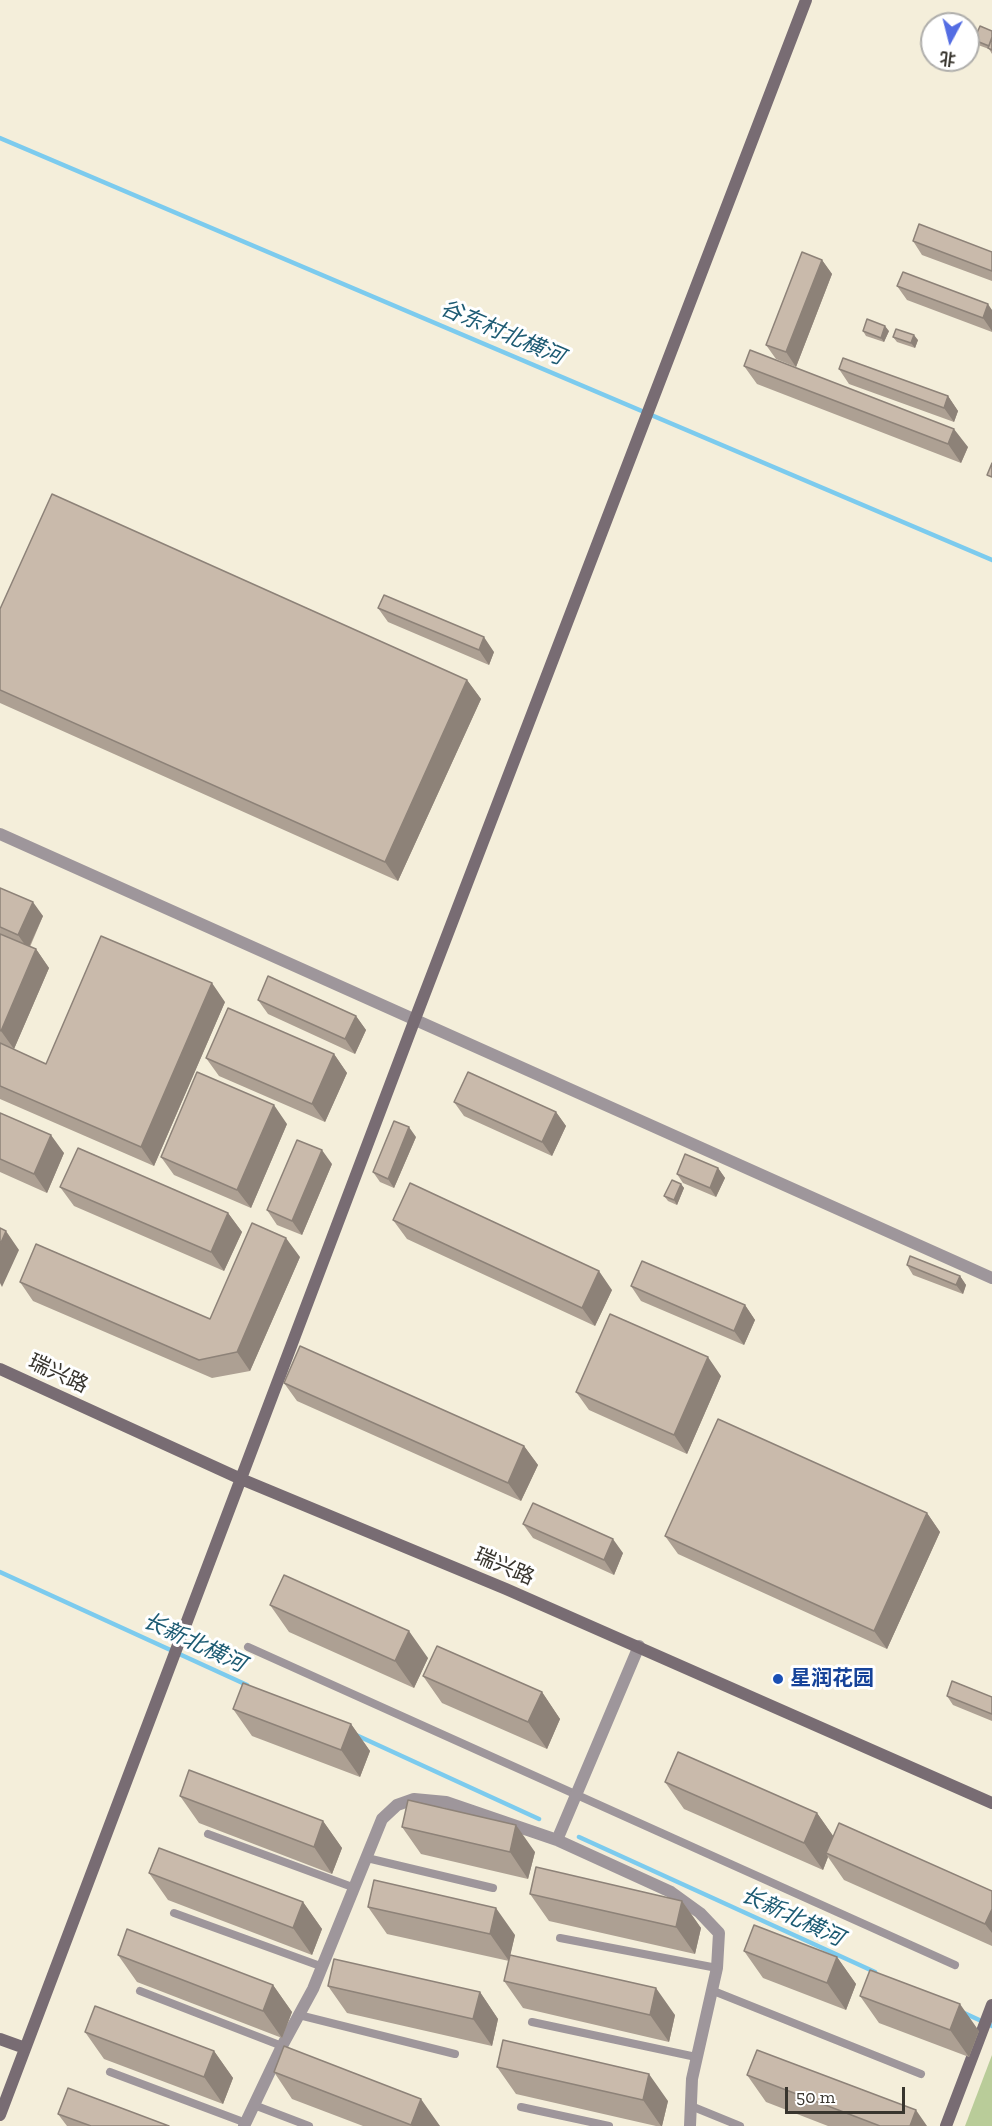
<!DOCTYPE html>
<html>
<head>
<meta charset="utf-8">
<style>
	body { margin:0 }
	#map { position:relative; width:992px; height:2126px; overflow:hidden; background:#f4eeda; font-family:"Zilla Slab","Noto Sans SC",serif }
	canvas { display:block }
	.north { position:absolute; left:920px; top:12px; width:60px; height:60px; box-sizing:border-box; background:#fff; border:2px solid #afaeab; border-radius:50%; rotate:187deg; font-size:16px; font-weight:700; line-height:24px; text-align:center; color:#38352e }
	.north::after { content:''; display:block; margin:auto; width:21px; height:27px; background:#546de3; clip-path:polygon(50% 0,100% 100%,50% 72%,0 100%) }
	.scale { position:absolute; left:785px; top:2087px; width:120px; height:27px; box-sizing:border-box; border:3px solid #38352e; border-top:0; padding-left:8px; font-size:18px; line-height:21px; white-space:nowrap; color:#38352e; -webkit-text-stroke:4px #fff; paint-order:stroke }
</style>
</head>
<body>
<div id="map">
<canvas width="992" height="2126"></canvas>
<div class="north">北</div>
<div class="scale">50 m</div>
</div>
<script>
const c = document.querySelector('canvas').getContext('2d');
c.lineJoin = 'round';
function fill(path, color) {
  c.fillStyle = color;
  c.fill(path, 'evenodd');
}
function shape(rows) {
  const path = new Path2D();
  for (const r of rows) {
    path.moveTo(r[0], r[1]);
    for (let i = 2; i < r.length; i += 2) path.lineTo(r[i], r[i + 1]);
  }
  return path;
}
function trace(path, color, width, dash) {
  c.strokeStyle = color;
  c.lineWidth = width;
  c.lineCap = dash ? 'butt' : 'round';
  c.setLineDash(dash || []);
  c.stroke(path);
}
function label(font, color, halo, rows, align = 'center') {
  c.font = font + ' "Zilla Slab","Noto Sans SC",serif';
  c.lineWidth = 6;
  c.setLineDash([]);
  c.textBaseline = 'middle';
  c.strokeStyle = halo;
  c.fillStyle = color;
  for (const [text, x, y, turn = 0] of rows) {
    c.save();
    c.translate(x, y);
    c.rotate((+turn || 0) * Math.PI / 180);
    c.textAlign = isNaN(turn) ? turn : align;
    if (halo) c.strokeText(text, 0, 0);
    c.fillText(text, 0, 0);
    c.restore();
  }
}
const green = shape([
	[992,2055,992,2126,965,2126]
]);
const stream = shape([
	[0,138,992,560],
	[0,1572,247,1685],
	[356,1735,539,1819],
	[579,1837,875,1972],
	[962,2012,992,2026]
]);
const lane = shape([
	[248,1647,955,1965],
	[208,1834,355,1888],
	[367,1858,493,1888],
	[174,1913,323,1967],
	[560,1938,717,1968],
	[711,1990,921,2074],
	[140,1991,282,2046],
	[299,2015,455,2054],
	[532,2022,696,2057],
	[110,2072,246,2123],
	[254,2105,309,2126],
	[691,2106,740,2126],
	[521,2107,609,2126]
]);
const street = shape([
	[0,834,992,1278],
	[557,1840,671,1892,700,1913,719,1933,717,1968,692,2079,690,2126],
	[244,2126,282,2046,313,1989,382,1819,397,1805,414,1799,446,1802,557,1840,639,1646]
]);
const secondary = shape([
	[0,1369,241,1479,506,1589,992,1803],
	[0,2039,25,2048],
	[0,2115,415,1019,806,0],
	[946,2126,992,2005]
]);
const wall = shape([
	[992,31,992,54,989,49,978,45,974,40],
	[913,241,992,252,992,281,922,255],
	[822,260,832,274,796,367,776,359,766,345],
	[897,286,992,310,992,332,907,300],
	[863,331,889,331,884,342,866,336],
	[893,337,918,340,915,348,897,342],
	[744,366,968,447,961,463,757,384],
	[839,369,948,396,958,411,954,422,849,384],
	[378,608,494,652,489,665,388,622],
	[0,609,467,680,481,699,398,881,0,703],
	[0,888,43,916,30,947,36,949,49,968,14,1049,0,1043],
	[258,1000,356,1016,366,1030,355,1054,268,1014],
	[225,1002,154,1166,0,1099,0,1043,46,1064],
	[334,1054,347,1073,325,1122,219,1076,206,1058],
	[454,1102,556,1112,566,1126,552,1156,464,1116],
	[0,1113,64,1153,47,1193,0,1172],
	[287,1124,251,1208,174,1175,161,1157],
	[416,1137,394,1188,380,1182,373,1172],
	[332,1164,302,1235,277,1225,267,1210],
	[718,1168,725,1178,716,1197,683,1183,677,1174],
	[681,1184,684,1188,677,1205,668,1201,664,1196],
	[60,1187,228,1213,242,1232,224,1271,74,1206],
	[393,1220,612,1290,595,1326,407,1239],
	[300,1257,250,1371,212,1378,33,1301,20,1282,210,1319],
	[907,1265,960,1276,966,1285,963,1294,913,1275],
	[631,1286,745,1305,755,1320,744,1345,641,1301],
	[721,1376,687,1454,589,1410,576,1392],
	[284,1383,524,1446,538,1465,521,1501,297,1401],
	[927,1513,940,1532,887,1649,678,1554,665,1536],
	[523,1524,623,1553,614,1575,533,1538],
	[270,1605,428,1658,414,1688,289,1632],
	[423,1676,542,1692,560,1719,547,1749,442,1703],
	[947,1696,992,1697,992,1721,953,1705],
	[233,1709,351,1724,370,1751,360,1777,252,1736],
	[665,1782,817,1813,833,1836,992,1909,992,1946,844,1880,828,1857,823,1870,684,1809],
	[180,1796,323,1821,342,1848,332,1874,199,1823],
	[402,1827,535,1852,528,1879,421,1854],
	[149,1873,303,1902,322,1929,312,1955,168,1900],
	[530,1894,682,1901,701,1928,695,1954,549,1921],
	[368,1907,515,1935,510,1955,675,2015,669,2042,523,2008,504,1981,509,1961,387,1934],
	[744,1951,837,1957,856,1984,846,2010,763,1978],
	[118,1955,273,1985,292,2012,282,2038,137,1982],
	[328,1986,480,1992,498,2019,492,2046,347,2013],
	[860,1996,979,2031,969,2057,879,2023],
	[85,2032,214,2051,233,2078,223,2104,104,2059],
	[497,2067,668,2101,662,2126,656,2126,516,2094],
	[274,2072,440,2126,363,2126,292,2099],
	[747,2075,927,2126,828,2126,766,2102],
	[58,2114,169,2126,67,2126]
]);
const shadedWall = shape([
	[822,260,832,274,796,367,786,352],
	[988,304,992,310,992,331,983,318],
	[885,326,889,331,884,342,881,338],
	[914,335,918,340,915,348,911,343],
	[948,396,958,411,954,422,944,408],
	[954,429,968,447,961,463,948,444],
	[484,637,494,652,489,665,479,650],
	[467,680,481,699,398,881,385,862],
	[33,902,43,916,28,949,18,935],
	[36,949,49,968,14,1049,1,1031],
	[212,983,225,1002,154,1166,141,1147],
	[356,1016,366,1030,355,1054,345,1039],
	[334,1054,347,1073,325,1122,312,1104],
	[274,1105,287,1124,251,1208,237,1190],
	[556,1112,566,1126,552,1156,542,1142],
	[409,1127,416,1137,394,1188,388,1179],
	[51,1135,64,1153,47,1193,34,1174],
	[322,1150,332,1164,302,1235,292,1221],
	[718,1168,725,1178,716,1197,710,1188],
	[681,1184,684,1188,677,1205,674,1200],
	[228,1213,242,1232,224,1271,211,1252],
	[6,1231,19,1250,2,1287,0,1283,0,1245],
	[286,1238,300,1257,250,1371,237,1352],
	[599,1271,612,1290,595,1326,582,1308],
	[960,1276,966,1285,963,1294,956,1285],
	[745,1305,755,1320,744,1345,734,1331],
	[708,1357,721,1376,687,1454,674,1435],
	[524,1446,538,1465,521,1501,508,1483],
	[927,1513,940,1532,887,1649,874,1631],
	[613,1539,623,1553,614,1575,604,1560],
	[409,1631,428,1658,414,1688,395,1661],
	[542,1692,560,1719,547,1749,528,1722],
	[351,1724,370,1751,360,1777,341,1750],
	[817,1813,836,1840,826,1853,828,1857,823,1870,804,1843],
	[323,1821,342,1848,332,1874,314,1847],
	[516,1825,535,1852,528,1879,510,1852],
	[682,1901,701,1928,695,1954,676,1927],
	[303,1902,322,1929,312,1955,293,1928],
	[496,1908,515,1935,509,1961,490,1934],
	[992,1909,992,1933,985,1924],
	[837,1957,856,1984,846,2010,827,1983],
	[273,1985,292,2012,282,2038,263,2011],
	[656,1988,675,2015,669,2042,650,2015],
	[480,1992,498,2019,492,2046,473,2019],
	[960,2004,979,2031,969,2057,950,2030],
	[214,2051,233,2078,223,2104,204,2077],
	[649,2074,668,2101,662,2126,661,2126,643,2100],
	[421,2099,440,2126,412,2126,411,2125],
	[916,2110,927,2126,910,2126]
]);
const building = shape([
	[980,26,992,31,992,37,989,46,974,40,980,26],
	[992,37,992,50,988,48,992,37],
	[919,224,992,252,992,271,913,241,919,224],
	[802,252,822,260,786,352,766,345,802,252],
	[903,272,988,304,983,318,897,286,903,272],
	[867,319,885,326,881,338,863,331,867,319],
	[896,329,914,335,911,343,893,337,896,329],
	[750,350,954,429,948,444,744,366,750,350],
	[843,358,948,396,944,408,839,369,843,358],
	[992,463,992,477,987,475,992,463],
	[52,494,467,680,385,862,0,690,0,609,52,494],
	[384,595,484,637,479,650,378,608,384,595],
	[0,888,33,902,18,935,0,927,0,888],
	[0,934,36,949,1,1031,0,1030,0,934],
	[101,936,212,983,141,1147,0,1086,0,1043,46,1064,101,936],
	[268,976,356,1016,345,1039,258,1000,268,976],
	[228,1008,334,1054,312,1104,206,1058,228,1008],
	[197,1072,274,1105,237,1190,161,1157,197,1072],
	[468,1072,556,1112,542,1142,454,1102,468,1072],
	[0,1113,51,1135,34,1174,0,1159,0,1113],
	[394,1121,409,1127,388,1179,373,1172,394,1121],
	[297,1140,322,1150,292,1221,267,1210,297,1140],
	[78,1148,228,1213,211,1252,60,1187,78,1148],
	[685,1154,718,1168,710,1188,677,1174,685,1154],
	[672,1180,681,1184,674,1200,664,1196,672,1180],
	[410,1183,599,1271,582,1308,393,1220,410,1183],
	[252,1223,286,1238,237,1352,199,1360,20,1282,36,1244,210,1319,252,1223],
	[0,1228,6,1231,0,1245,0,1228],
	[910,1256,960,1276,956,1285,907,1265,910,1256],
	[642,1261,745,1305,734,1331,631,1286,642,1261],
	[610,1314,708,1357,674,1435,576,1392,610,1314],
	[300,1346,524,1446,508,1483,284,1383,300,1346],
	[718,1419,927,1513,874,1631,665,1536,718,1419],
	[533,1503,613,1539,604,1560,523,1524,533,1503],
	[284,1575,409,1631,395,1661,270,1605,284,1575],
	[437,1646,542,1692,528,1722,423,1676,437,1646],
	[952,1681,992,1697,992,1714,947,1696,952,1681],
	[243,1683,351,1724,341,1750,233,1709,243,1683],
	[678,1752,817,1813,804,1843,665,1782,678,1752],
	[189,1770,323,1821,314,1847,180,1796,189,1770],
	[408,1800,516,1825,510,1852,402,1827,408,1800],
	[839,1823,992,1891,992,1909,985,1924,826,1853,839,1823],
	[159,1848,303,1902,293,1928,149,1873,159,1848],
	[536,1867,682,1901,676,1927,530,1894,536,1867],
	[374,1880,496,1908,490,1934,368,1907,374,1880],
	[754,1925,837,1957,827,1983,744,1951,754,1925],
	[127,1929,273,1985,263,2011,118,1955,127,1929],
	[510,1955,656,1988,650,2015,504,1981,510,1955],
	[334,1959,480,1992,473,2019,328,1986,334,1959],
	[870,1970,960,2004,950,2030,860,1996,870,1970],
	[95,2006,214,2051,204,2077,85,2032,95,2006],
	[503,2040,649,2074,643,2100,497,2067,503,2040],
	[284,2046,421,2099,411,2125,274,2072,284,2046],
	[757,2050,916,2110,910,2126,880,2126,747,2075,757,2050],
	[68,2088,169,2126,91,2126,58,2114,68,2088]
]);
const markers = [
	[778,1679,6,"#1a4fb4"]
];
const streetNames = [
	["瑞兴路",58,1374,25],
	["瑞兴路",504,1567,23]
];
const transitNames = [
	["星润花园",790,1679]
];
const waterNames = [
	["谷东村北横河",502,333,23],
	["长新北横河",194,1643,25],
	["长新北横河",792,1917,25]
];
fill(green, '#b9cc99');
trace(stream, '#7ccbee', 4.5);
trace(lane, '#9e969b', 8);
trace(street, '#9e969b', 12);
trace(secondary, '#786c73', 12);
fill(wall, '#ada093');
fill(shadedWall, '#8d8278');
fill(building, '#c9baab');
trace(building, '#8d8278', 1.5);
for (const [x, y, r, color] of markers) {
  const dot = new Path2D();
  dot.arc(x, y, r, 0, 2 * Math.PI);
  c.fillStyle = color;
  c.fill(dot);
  trace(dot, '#fff', 2);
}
label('21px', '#38352e', '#fff', streetNames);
label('bold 21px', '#164399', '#fff', transitNames, 'left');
label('italic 22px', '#1d5b73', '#fff', waterNames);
</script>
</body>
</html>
